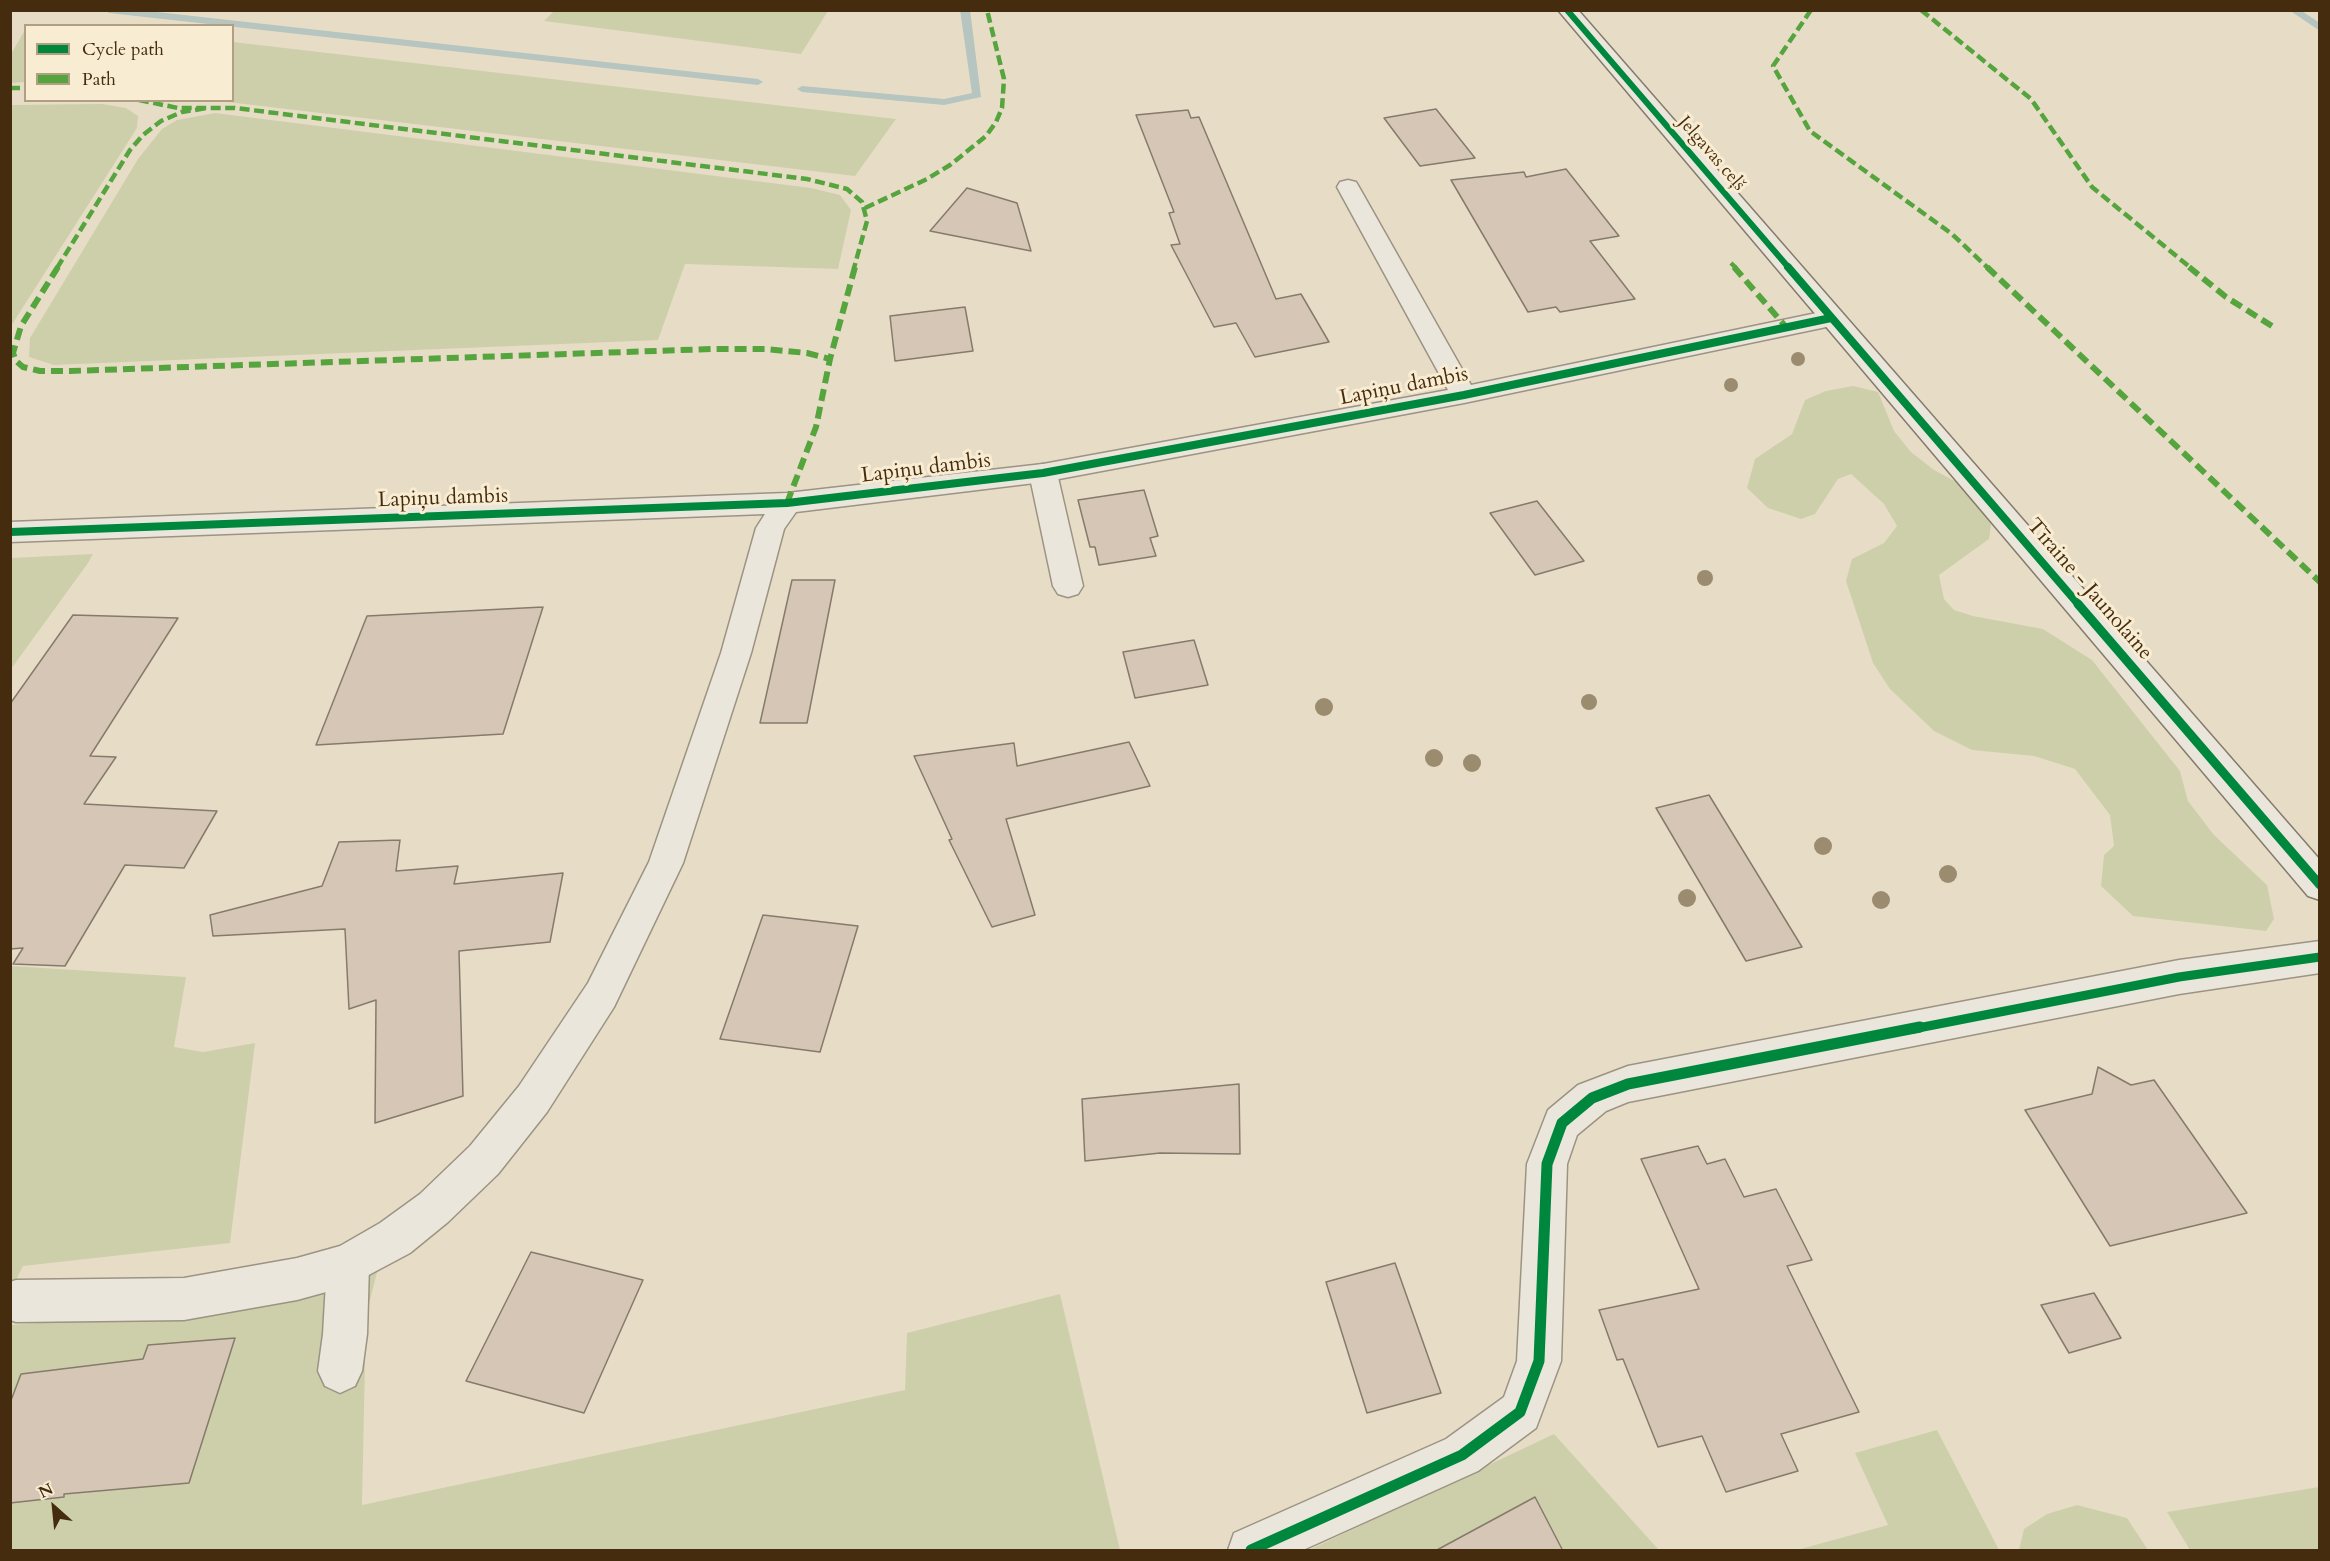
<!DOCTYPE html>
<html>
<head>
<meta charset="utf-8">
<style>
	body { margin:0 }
	#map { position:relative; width:2330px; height:1561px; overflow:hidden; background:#e7ddc7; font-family:Cardo,serif }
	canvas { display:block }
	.frame { position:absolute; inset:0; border:12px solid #462c0e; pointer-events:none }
	.legend { position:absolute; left:24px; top:24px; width:210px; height:78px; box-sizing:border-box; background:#f8ecd2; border:2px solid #b19f84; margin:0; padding:8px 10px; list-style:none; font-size:18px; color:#462c0e }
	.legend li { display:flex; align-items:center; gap:12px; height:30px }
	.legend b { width:30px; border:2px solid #b19f84 }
	.north { position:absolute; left:24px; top:1477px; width:60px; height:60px; -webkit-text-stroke:4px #f8ecd2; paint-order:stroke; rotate:333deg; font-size:16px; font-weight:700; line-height:24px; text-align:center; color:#462c0e }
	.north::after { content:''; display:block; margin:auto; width:21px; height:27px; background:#462c0e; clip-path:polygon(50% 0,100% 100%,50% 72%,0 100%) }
</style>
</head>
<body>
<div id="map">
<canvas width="2330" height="1561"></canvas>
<div class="frame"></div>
<ul class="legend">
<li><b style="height:8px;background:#00873e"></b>Cycle path</li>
<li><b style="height:8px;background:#55a43e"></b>Path</li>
</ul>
<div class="north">N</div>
</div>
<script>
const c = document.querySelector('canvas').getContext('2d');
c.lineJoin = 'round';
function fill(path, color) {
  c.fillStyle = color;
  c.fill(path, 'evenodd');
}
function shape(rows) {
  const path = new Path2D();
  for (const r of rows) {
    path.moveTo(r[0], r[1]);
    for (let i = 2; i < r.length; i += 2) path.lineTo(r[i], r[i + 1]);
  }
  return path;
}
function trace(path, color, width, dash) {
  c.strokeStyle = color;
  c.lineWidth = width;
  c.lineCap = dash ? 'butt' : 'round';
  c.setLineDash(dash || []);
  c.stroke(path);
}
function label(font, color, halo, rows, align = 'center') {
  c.font = font + ' Cardo,serif';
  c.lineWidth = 6;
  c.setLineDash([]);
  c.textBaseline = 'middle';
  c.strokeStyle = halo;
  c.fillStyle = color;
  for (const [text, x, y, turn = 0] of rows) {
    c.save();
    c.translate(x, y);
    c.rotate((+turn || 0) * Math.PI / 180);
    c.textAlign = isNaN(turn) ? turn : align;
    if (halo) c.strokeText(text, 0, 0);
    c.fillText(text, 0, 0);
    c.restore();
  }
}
const green = shape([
	[555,10,828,10,828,11,801,54,544,21],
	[25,30,25,82,11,83,11,54],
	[233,42,896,119,855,176,219,101,232,100],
	[102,104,126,108,138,116,137,128,11,326,11,105],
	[215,113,811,188,840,195,851,210,838,269,685,264,658,340,54,365,29,357,30,338,138,159,162,129,177,120],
	[1853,386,1878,392,1894,431,1911,452,1934,470,1964,486,1992,517,1989,539,1939,575,1944,599,1954,610,1973,616,2043,629,2092,660,2180,771,2188,801,2214,835,2267,885,2274,919,2266,931,2133,916,2101,886,2104,855,2114,846,2110,815,2075,769,2034,756,1972,750,1934,731,1890,689,1873,663,1846,581,1852,559,1884,543,1897,526,1884,504,1851,474,1838,479,1815,514,1801,519,1768,508,1747,488,1755,459,1792,434,1805,400,1826,391],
	[93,554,88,563,11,669,11,558],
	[11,966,186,977,174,1047,203,1052,255,1043,230,1243,23,1266,11,1290],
	[380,1261,366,1315,362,1505,905,1390,907,1333,1060,1294,1120,1550,11,1550,11,1325,266,1306],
	[1937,1430,1999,1550,1797,1550,1888,1525,1855,1453],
	[1554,1434,1659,1550,1309,1550],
	[2319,1487,2319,1550,2190,1550,2167,1512],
	[2077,1505,2127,1518,2148,1550,2019,1550,2024,1529,2047,1514]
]);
const stream = shape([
	[105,10,139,10,758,79,763,82,758,85,109,13,105,10],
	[960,10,970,10,981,97,944,105,802,92,797,89,802,86,944,99,972,93,960,10],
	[2289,10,2300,10,2320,23,2320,31,2289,10]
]);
const building = shape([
	[1436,109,1475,158,1420,166,1384,118,1436,109],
	[1188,110,1191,118,1199,117,1276,299,1301,294,1329,342,1255,357,1236,323,1214,327,1171,245,1180,244,1169,213,1174,212,1136,115,1188,110],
	[1566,169,1619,236,1590,241,1635,299,1560,312,1556,307,1528,312,1451,180,1524,172,1526,177,1566,169],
	[967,188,1017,203,1031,251,930,231,967,188],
	[965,307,973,351,895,361,890,316,965,307],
	[1144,490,1158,536,1150,538,1156,556,1099,565,1095,547,1090,547,1078,500,1144,490],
	[1537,501,1584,561,1535,575,1490,513,1537,501],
	[792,580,835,580,807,723,760,723,792,580],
	[543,607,503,734,316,745,367,616,543,607],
	[73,615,178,618,90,756,116,757,84,804,217,811,184,868,125,865,65,966,13,964,23,948,10,949,10,704,73,615],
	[1194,640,1208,685,1135,698,1123,652,1194,640],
	[1129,742,1150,786,1006,819,1035,915,992,927,949,840,952,839,914,756,1014,743,1017,766,1129,742],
	[1709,795,1802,947,1746,961,1656,808,1709,795],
	[400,840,396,871,458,866,454,884,563,873,550,942,459,951,463,1096,375,1123,376,1000,349,1009,345,929,213,936,210,915,322,886,339,842,400,840],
	[763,915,858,926,820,1052,720,1039,763,915],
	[2098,1067,2131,1085,2154,1080,2247,1213,2110,1246,2025,1110,2092,1094,2098,1067],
	[1239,1084,1240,1154,1160,1153,1085,1161,1082,1099,1239,1084],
	[1698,1146,1707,1164,1725,1159,1744,1197,1776,1189,1812,1260,1787,1266,1859,1412,1781,1434,1798,1471,1726,1492,1702,1436,1658,1447,1623,1359,1617,1360,1599,1310,1699,1289,1641,1159,1698,1146],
	[531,1252,643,1280,584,1413,466,1381,531,1252],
	[1395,1263,1441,1393,1367,1413,1326,1282,1395,1263],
	[2094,1293,2121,1338,2069,1353,2041,1305,2094,1293],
	[235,1338,189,1483,64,1494,64,1497,10,1503,10,1403,21,1374,143,1359,148,1345,235,1338],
	[1535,1497,1563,1551,1435,1551,1535,1497]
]);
const lane = shape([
	[1043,464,1053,466,1057,473,1083,586,1078,594,1068,597,1058,594,1053,586,1029,473,1033,466,1043,464],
	[348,1244,363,1250,369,1265,367,1334,362,1371,355,1386,340,1393,325,1386,318,1371,323,1334,327,1265,333,1250,348,1244]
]);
const street = shape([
	[1348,180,1356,182,1359,187,1471,385,1831,310,1840,313,1843,318,1840,323,1831,326,1464,403,1043,482,796,512,784,529,751,653,683,863,614,1007,547,1112,498,1174,448,1222,410,1253,348,1286,297,1300,184,1320,16,1322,10,1320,10,1282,16,1280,184,1278,297,1258,340,1246,380,1223,420,1194,470,1146,519,1086,588,983,649,862,721,653,756,528,765,514,10,542,10,522,787,493,1043,464,1448,390,1337,187,1340,182,1348,180],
	[2320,941,2320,973,2179,994,1628,1102,1606,1111,1577,1135,1567,1164,1561,1361,1536,1428,1478,1471,1303,1550,1228,1550,1234,1533,1446,1439,1504,1397,1517,1361,1527,1164,1548,1110,1578,1085,1628,1066,2179,960,2320,941]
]);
const secondary = shape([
	[1558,10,1578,10,2320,860,2320,900,2308,896,1558,10]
]);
const quietFar1 = shape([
	[1811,10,1773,66,1810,131,1952,234,1988,268],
	[1921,10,2031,99,2092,187,2191,268],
	[10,88,26,88],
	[139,100,178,108,235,108,807,179,847,189,862,202,867,221,854,268],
	[865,208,927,179,950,165,986,136,996,122,1002,108,1004,79,987,10],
	[1731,263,1736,268],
	[57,268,130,150,143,135,161,121,182,112,207,108]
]);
const quiet = shape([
	[58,267,21,326,13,353,16,361,23,367,40,371,70,371,712,349,765,349,807,353,830,359],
	[1734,267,1786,327],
	[1987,267,2320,582],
	[2189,267,2226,297,2275,328],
	[787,503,816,427,830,359,855,267]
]);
const cyclewayFar3 = shape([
	[1567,10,1789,268]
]);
const cyclewayFar2 = shape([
	[1788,267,2079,605],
	[10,532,787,503,1043,473,1464,395,1831,318]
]);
const cyclewayFar1 = shape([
	[2078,604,2320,885],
	[1913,1029,2179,977,2320,957]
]);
const cycleway = shape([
	[1251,1550,1462,1455,1520,1412,1539,1361,1547,1164,1562,1123,1592,1098,1628,1084,1920,1027]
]);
const trees = [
	[1798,359,7],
	[1731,385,7],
	[1705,578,8],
	[1589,702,8],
	[1324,707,9],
	[1434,758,9],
	[1472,763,9],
	[1823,846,9],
	[1948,874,9],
	[1687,898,9],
	[1881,900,9]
];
const farStreetnames = [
	["Jelgavas ceļš",1711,154,49]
];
const streetNames = [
	["Lapiņu dambis",1404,387,-11],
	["Lapiņu dambis",926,469,-7],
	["Lapiņu dambis",443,499,-2],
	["Tīraine - Jaunolaine",2089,590,49]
];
fill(green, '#cdcfaa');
fill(stream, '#b6c5bf');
fill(building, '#d6c6b6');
trace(building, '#857b6b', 1.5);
trace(lane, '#9c9383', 3);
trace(street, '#9c9383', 3);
trace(secondary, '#857b6b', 3);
fill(lane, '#ebe6db');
fill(street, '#ebe6db');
fill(secondary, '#ebe6db');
trace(quietFar1, '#55a43e', 4.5, [10, 4.5]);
trace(quiet, '#55a43e', 6, [12, 6]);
trace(cyclewayFar3, '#00873e', 6);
trace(cyclewayFar2, '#00873e', 8);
trace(cyclewayFar1, '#00873e', 9);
trace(cycleway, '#00873e', 11);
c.fillStyle = '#9b8c70';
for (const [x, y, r] of trees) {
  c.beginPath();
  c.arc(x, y, r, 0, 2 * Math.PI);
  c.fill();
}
label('18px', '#462c0e', '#f8ecd2', farStreetnames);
label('21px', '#462c0e', '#f8ecd2', streetNames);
</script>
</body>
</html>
